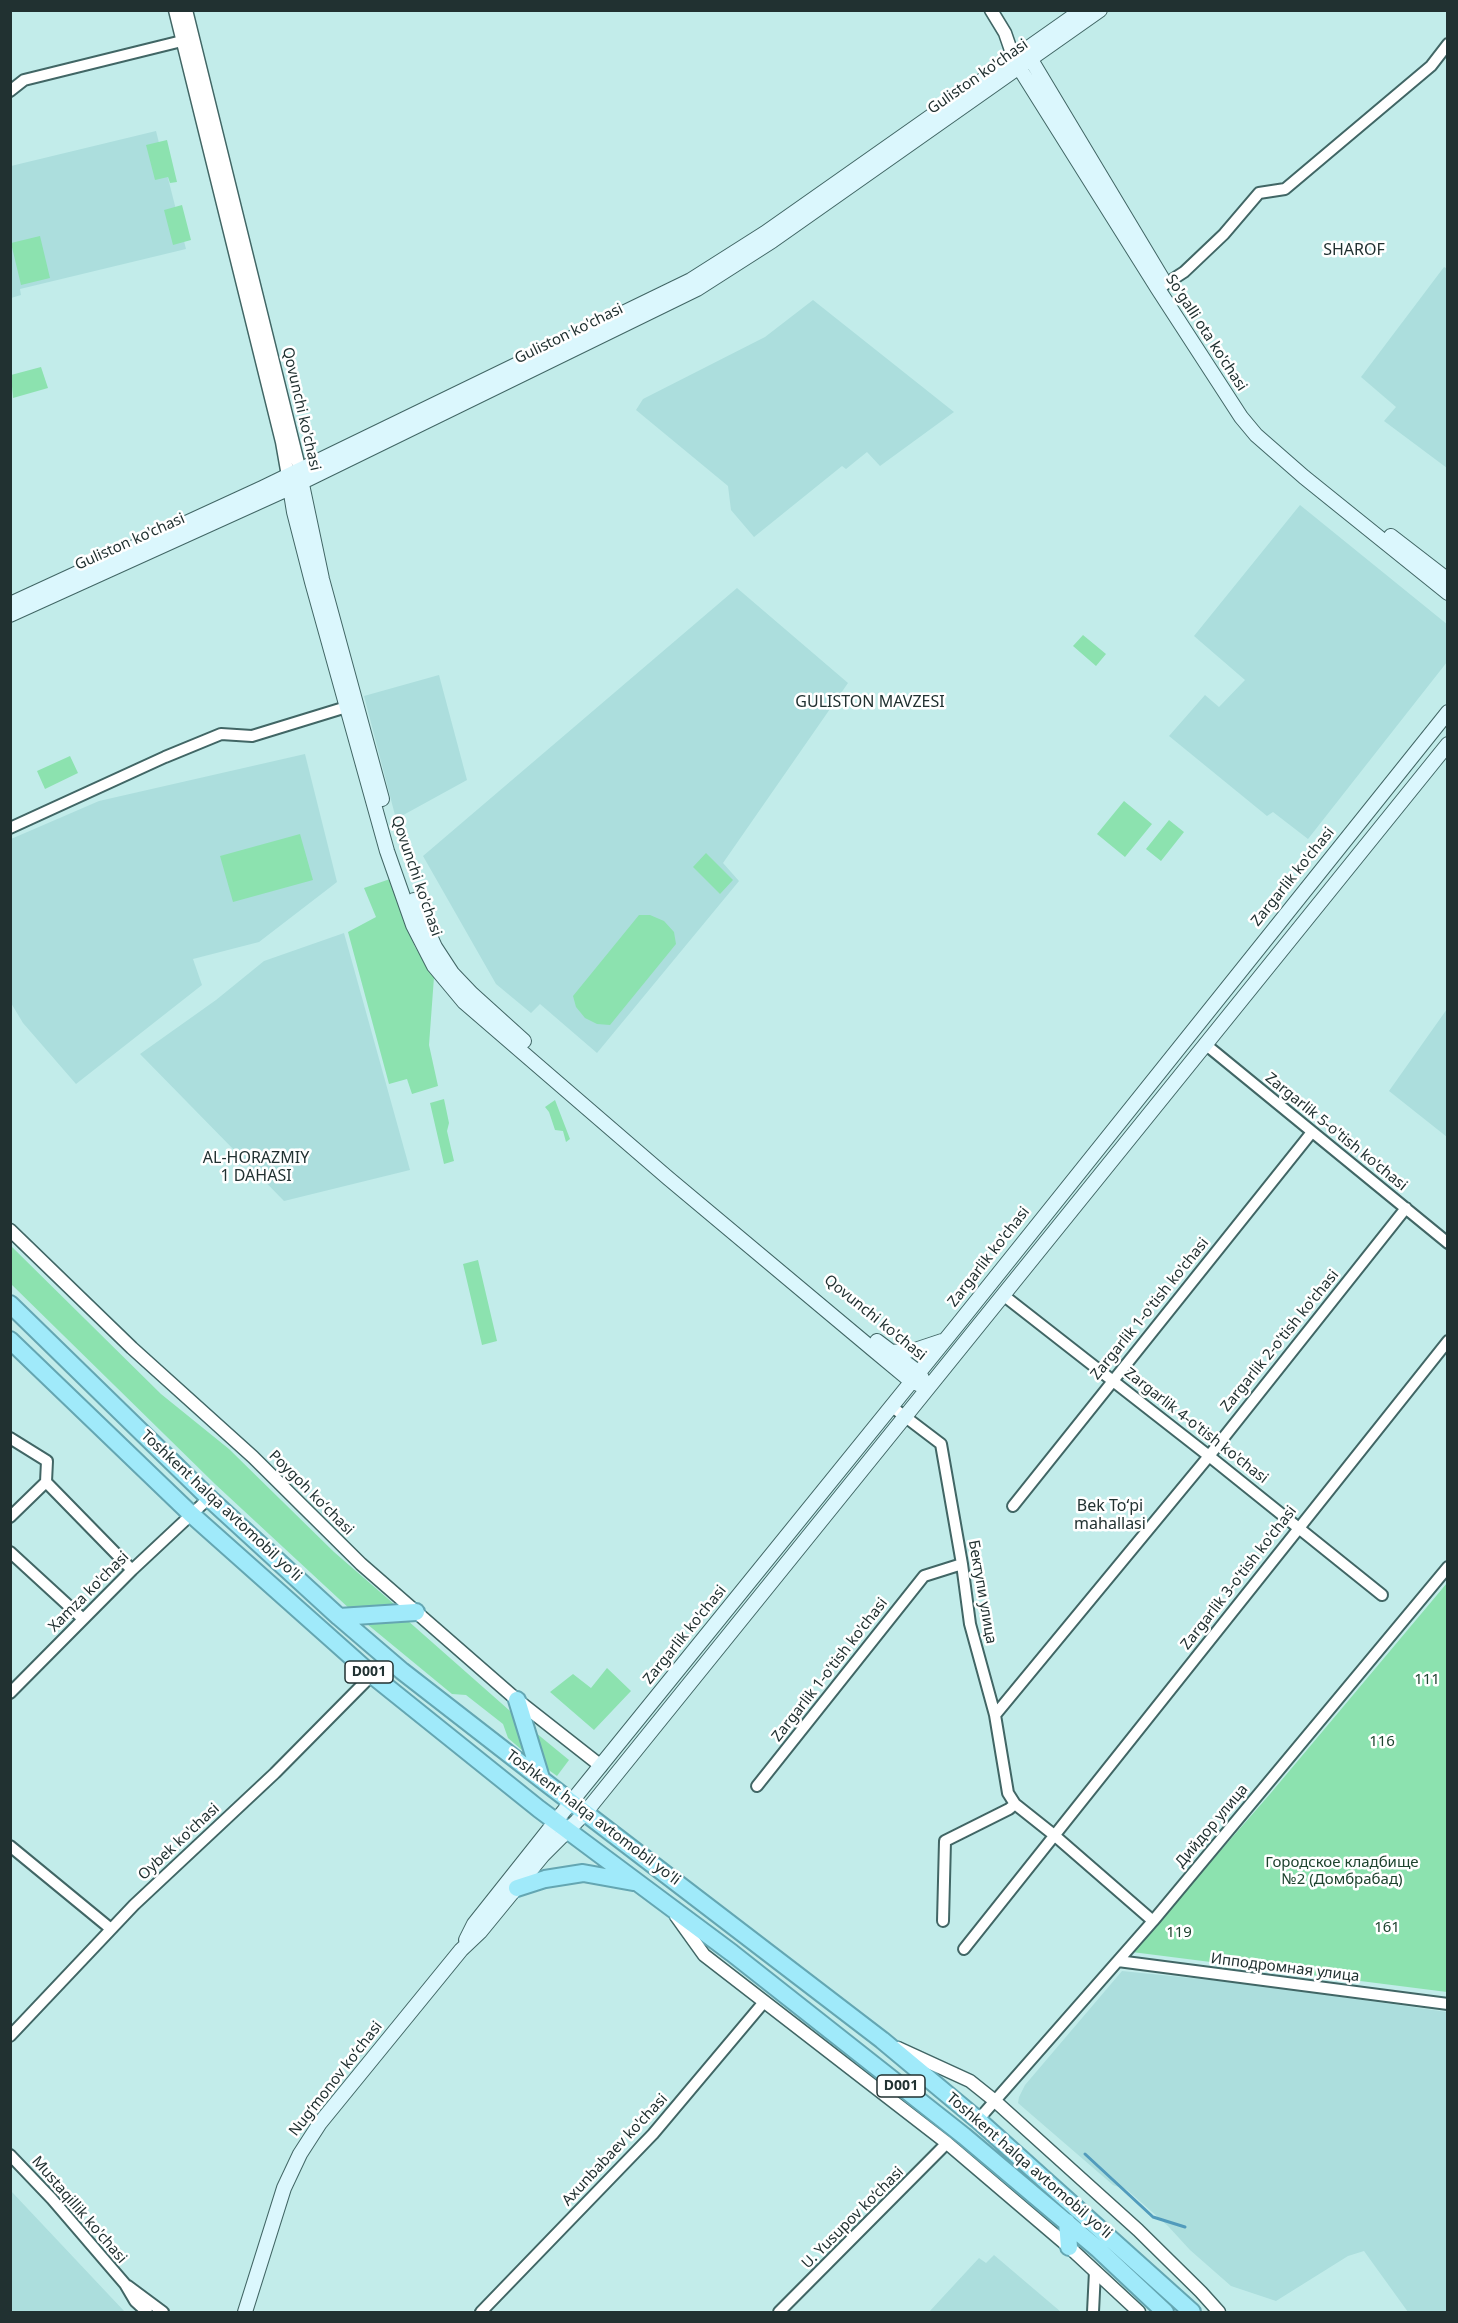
<!DOCTYPE html>
<html>
<head>
<meta charset="utf-8">
<style>
	body { margin:0 }
	#map { position:relative; width:1458px; height:2323px; overflow:hidden; background:#c2ecea; font-family:"Noto Sans",sans-serif }
	canvas { display:block }
	.frame { position:absolute; inset:0; border:12px solid #213131; pointer-events:none }
</style>
</head>
<body>
<div id="map">
<canvas width="1458" height="2323"></canvas>
<div class="frame"></div>
</div>
<script>
const c = document.querySelector('canvas').getContext('2d');
c.lineJoin = 'round';
function fill(path, color) {
  c.fillStyle = color;
  c.fill(path, 'evenodd');
}
function shape(rows) {
  const path = new Path2D();
  for (const r of rows) {
    path.moveTo(r[0], r[1]);
    for (let i = 2; i < r.length; i += 2) path.lineTo(r[i], r[i + 1]);
  }
  return path;
}
function trace(path, color, width, dash) {
  c.strokeStyle = color;
  c.lineWidth = width;
  c.lineCap = dash ? 'butt' : 'round';
  c.setLineDash(dash || []);
  c.stroke(path);
}
function label(font, color, halo, rows, align = 'center') {
  c.font = font + ' "Noto Sans",sans-serif';
  c.lineWidth = 5;
  c.setLineDash([]);
  c.textBaseline = 'middle';
  c.strokeStyle = halo;
  c.fillStyle = color;
  for (const [text, x, y, turn = 0] of rows) {
    c.save();
    c.translate(x, y);
    c.rotate((+turn || 0) * Math.PI / 180);
    c.textAlign = isNaN(turn) ? turn : align;
    if (halo) c.strokeText(text, 0, 0);
    c.fillText(text, 0, 0);
    c.restore();
  }
}
const built = shape([
	[156,131,186,249,20,289,21,295,11,298,11,166],
	[1444,267,1448,269,1447,468,1384,421,1396,407,1361,377],
	[813,300,954,412,880,466,867,452,846,469,842,466,754,537,731,510,728,486,636,410,643,399,765,337],
	[1300,505,1448,625,1447,662,1308,839,1273,812,1267,816,1169,736,1205,695,1219,707,1245,680,1194,636],
	[737,588,848,683,723,863,739,881,597,1053,540,1004,531,1013,496,984,423,856],
	[439,675,467,780,396,819,364,696],
	[305,754,337,882,259,942,193,959,202,985,76,1084,23,1023,11,1003,11,839,99,801],
	[344,933,410,1170,284,1201,140,1054,216,1000,264,961],
	[1447,1009,1447,1137,1389,1091],
	[1122,1971,1260,1985,1447,2012,1447,2312,1408,2312,1364,2251,1348,2256,1276,2301,1231,2286,1190,2250,1168,2226,1127,2190,1113,2185,1018,2103,1019,2097,1025,2085],
	[11,2191,125,2312,11,2312],
	[994,2255,1061,2312,929,2312,979,2258,986,2263]
]);
const green = shape([
	[167,140,177,182,170,183,168,177,155,180,146,145],
	[182,205,191,240,173,245,164,210],
	[40,236,50,278,21,285,11,243],
	[41,367,48,388,13,398,11,375],
	[1083,635,1106,654,1096,666,1073,646],
	[70,756,78,773,45,789,37,771],
	[1124,801,1152,824,1125,857,1097,834],
	[1169,820,1184,832,1161,861,1146,849],
	[300,834,313,880,233,902,220,856],
	[706,853,733,880,720,894,693,867],
	[390,879,415,947,434,977,429,1045,438,1086,412,1094,407,1079,389,1084,348,932,376,917,364,888],
	[639,915,650,915,664,921,674,932,676,944,610,1025,597,1024,585,1018,576,1007,573,996],
	[444,1099,449,1123,447,1131,454,1161,444,1164,430,1103],
	[555,1100,570,1139,566,1142,563,1131,555,1130,549,1112,545,1107],
	[10,1245,161,1394,229,1449,334,1552,394,1604,393,1609,352,1611,215,1484,11,1284],
	[478,1260,497,1341,482,1345,463,1264],
	[1447,1583,1447,1992,1132,1952,1270,1794],
	[407,1620,518,1718,523,1751,508,1738,503,1724,466,1695,452,1694,367,1624],
	[607,1668,631,1691,594,1730,550,1692,573,1674,591,1688],
	[530,1728,569,1760,557,1776,546,1768]
]);
const stream = shape([
	[1085,2154,1153,2217,1185,2227]
]);
const minor = shape([
	[10,91,24,80,190,39],
	[1158,289,1184,272,1224,234,1259,193,1285,189,1431,66,1448,44],
	[10,828,165,757,221,734,252,736,353,705],
	[1205,1044,1448,1243],
	[1003,1295,1209,1456,1382,1595],
	[891,1406,941,1444,962,1564,970,1624,995,1715,1008,1793,1015,1804,1054,1835,1153,1921],
	[10,1438,47,1461,46,1482,132,1570],
	[1013,1506,1312,1132],
	[10,1517,46,1482],
	[10,1552,83,1619],
	[10,1693,132,1570,209,1498],
	[995,1715,1209,1456,1406,1208],
	[757,1786,924,1576,962,1564],
	[10,1846,111,1929],
	[943,1921,945,1841,1009,1809,1015,1804],
	[964,1949,1448,1341],
	[1118,1961,1448,2004],
	[10,2036,134,1905,275,1773,372,1675],
	[978,2120,1153,1921,1448,1567],
	[10,2155,52,2199,125,2284,135,2301,147,2312],
	[128,2286,163,2312],
	[481,2312,653,2134,764,2002],
	[779,2312,947,2143],
	[1093,2312,1095,2271]
]);
const tertiary = shape([
	[175,10,282,442,288,476],
	[186,10,300,471],
	[991,10,1005,33,1014,59],
	[10,1230,132,1348,253,1457,361,1564,517,1700,601,1766],
	[676,1916,704,1955,947,2143,1069,2247,1139,2312],
	[898,2048,970,2081,995,2101,1138,2230,1201,2292,1219,2312]
]);
const secondary = shape([
	[1027,53,1162,278],
	[1015,61,1158,289,1241,417,1256,435,1304,477,1448,593],
	[300,475,322,579,382,799],
	[289,481,294,512,312,582,387,851,413,925,434,966,464,1002,668,1178,876,1352,911,1381,918,1384],
	[1391,536,1448,580],
	[10,604,262,488,691,280,765,233,1082,10],
	[10,615,290,488,697,289,772,241,1100,10],
	[414,900,435,947,452,973,472,994,524,1041],
	[877,1341,918,1372,922,1378],
	[891,1352,915,1350,942,1341],
	[466,1940,474,1924,555,1822,959,1323,1448,712],
	[245,2312,284,2188,300,2154,320,2123,461,1950,480,1932,543,1855,585,1813,1448,744]
]);
const trunk = shape([
	[10,1304,209,1498,339,1617,402,1671,541,1779,882,2040,978,2120,1192,2312],
	[10,1340,191,1514,372,1675,539,1809,732,1953,964,2136,1098,2249,1165,2312],
	[339,1617,416,1612],
	[517,1700,541,1778],
	[517,1888,545,1879,583,1873,633,1882],
	[1067,2222,1069,2247]
]);
const shields = [
	[369,1672,48],
	[901,2086,48]
];
const shieldNames = [
	["D001",369,1672],
	["D001",901,2086]
];
const streetNames = [
	["Guliston ko'chasi",978,77,-35],
	["So'galli ota ko'chasi",1206,333,57],
	["Guliston ko'chasi",569,334,-26],
	["Qovunchi ko'chasi",301,409,77],
	["Guliston ko'chasi",130,542,-24],
	["Qovunchi ko'chasi",416,876,71],
	["Zargarlik ko'chasi",1293,877,-51],
	["Zargarlik 5-o'tish ko'chasi",1336,1132,39],
	["Zargarlik ko'chasi",989,1257,-52],
	["Zargarlik 1-o'tish ko'chasi",1150,1309,-51],
	["Qovunchi ko'chasi",875,1318,39],
	["Zargarlik 2-o'tish ko'chasi",1280,1341,-51],
	["Zargarlik 4-o'tish ko'chasi",1196,1426,38],
	["Poygoh koʻchasi",311,1493,45],
	["Toshkent halqa avtomobil yo'li",221,1506,43],
	["Zargarlik 3-o'tish ko'chasi",1239,1578,-52],
	["Xamza ko'chasi",89,1592,-45],
	["Бектупи улица",982,1592,80],
	["Zargarlik ko'chasi",685,1635,-51],
	["Zargarlik 1-o'tish ko'chasi",830,1670,-52],
	["Toshkent halqa avtomobil yo'li",593,1818,37],
	["Дийдор улица",1212,1826,-50],
	["Oybek ko'chasi",179,1842,-43],
	["Ипподромная улица",1285,1968,7],
	["Nugʻmonov koʻchasi",336,2079,-52],
	["Axunbabaev ko'chasi",615,2150,-47],
	["Toshkent halqa avtomobil yo'li",1029,2166,41],
	["Mustaqillik ko'chasi",79,2210,49],
	["U. Yusupov ko‘chasi",853,2218,-45]
];
const parkNames = [
	["111",1427,1680],
	["116",1382,1742],
	["Городское кладбище",1342,1863],
	["№2 (Домбрабад)",1342,1880],
	["161",1387,1928],
	["119",1179,1933]
];
const neighbourhoodNames = [
	["SHAROF",1354,250],
	["GULISTON MAVZESI",870,702],
	["AL-HORAZMIY",256,1158],
	["1 DAHASI",256,1176],
	["Bek Toʻpi",1110,1506],
	["mahallasi",1110,1524]
];
fill(built, '#acdedd');
fill(green, '#8ce2af');
trace(stream, '#519bbc', 3);
trace(minor, '#416665', 14);
trace(tertiary, '#416665', 15);
trace(secondary, '#416665', 16);
trace(trunk, '#64a6b2', 20);
trace(minor, '#fff', 10);
trace(tertiary, '#fff', 12);
trace(secondary, '#dbf7fd', 14);
trace(trunk, '#a0eafa', 16);
for (const [x, y, w] of shields) {
  const box = new Path2D();
  box.roundRect(x - w / 2, y - 11, w, 22, 4.5);
  c.fillStyle = '#fff';
  c.fill(box);
  trace(box, '#213131', 1.5);
}
label('bold 14px', '#213131', null, shieldNames);
label('15px', '#213131', '#fff', streetNames);
label('15px', '#1e442f', '#fff', parkNames);
label('16px', '#213131', '#fff', neighbourhoodNames);
</script>
</body>
</html>
